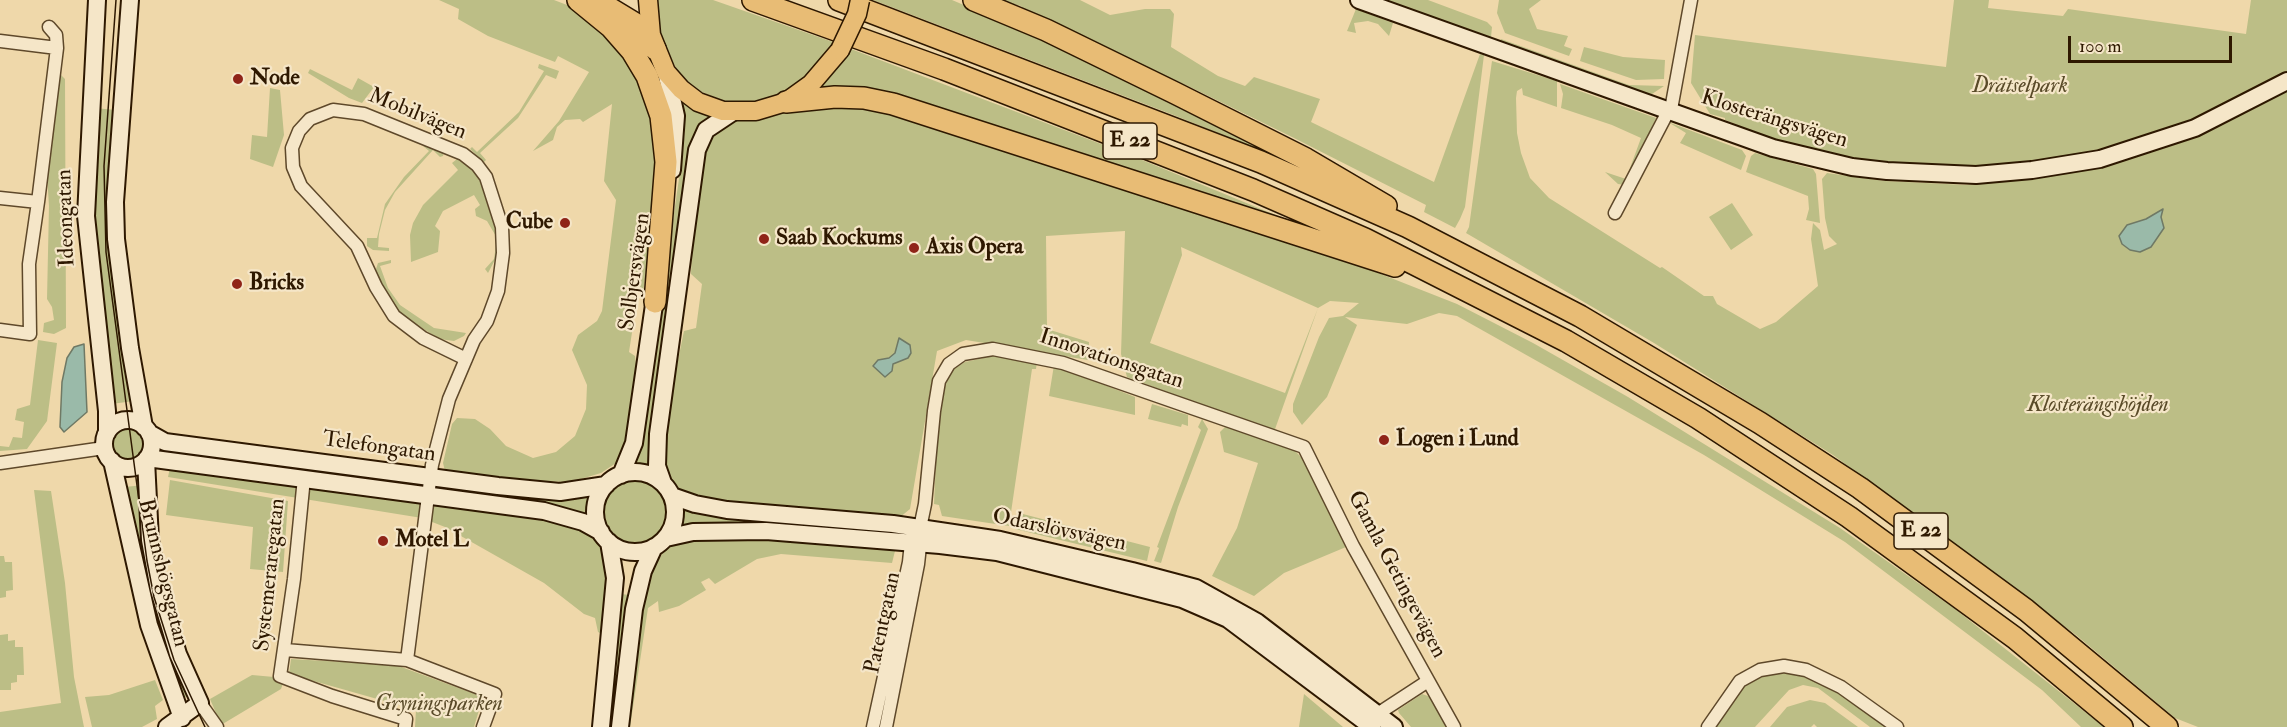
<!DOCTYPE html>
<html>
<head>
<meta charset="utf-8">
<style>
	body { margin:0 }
	#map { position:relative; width:2287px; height:727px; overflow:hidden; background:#efd8aa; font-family:"IM FELL Double Pica",serif }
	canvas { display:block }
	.scale { position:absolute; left:2068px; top:36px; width:164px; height:27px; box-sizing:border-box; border:3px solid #2e1800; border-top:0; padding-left:8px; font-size:18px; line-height:21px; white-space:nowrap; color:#2e1800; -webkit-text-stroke:4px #f5e6c8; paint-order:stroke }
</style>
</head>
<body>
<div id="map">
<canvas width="2287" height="727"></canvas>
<div class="scale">100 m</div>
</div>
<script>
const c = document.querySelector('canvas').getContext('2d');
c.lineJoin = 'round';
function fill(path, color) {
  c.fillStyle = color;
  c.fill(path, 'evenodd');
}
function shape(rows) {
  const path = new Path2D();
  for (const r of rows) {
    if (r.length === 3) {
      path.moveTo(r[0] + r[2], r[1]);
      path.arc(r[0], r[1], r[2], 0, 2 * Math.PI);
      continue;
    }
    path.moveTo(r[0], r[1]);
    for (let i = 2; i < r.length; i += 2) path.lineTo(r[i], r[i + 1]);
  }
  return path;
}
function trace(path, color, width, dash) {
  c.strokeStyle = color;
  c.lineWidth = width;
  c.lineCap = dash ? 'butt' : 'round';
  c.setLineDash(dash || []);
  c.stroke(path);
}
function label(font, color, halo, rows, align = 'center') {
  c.font = font + ' "IM FELL Double Pica",serif';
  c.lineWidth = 4.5;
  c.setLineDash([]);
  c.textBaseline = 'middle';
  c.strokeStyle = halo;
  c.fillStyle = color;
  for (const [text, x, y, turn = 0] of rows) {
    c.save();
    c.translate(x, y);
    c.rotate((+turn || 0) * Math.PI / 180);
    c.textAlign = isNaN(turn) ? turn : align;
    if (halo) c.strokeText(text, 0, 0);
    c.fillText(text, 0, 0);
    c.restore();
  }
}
const green = shape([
	[439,0,554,0,567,5,603,29,621,48,649,97,658,187,643,293,638,293,629,352,635,356,638,379,626,445,619,461,601,473,571,482,503,480,445,471,443,463,452,424,457,418,475,419,490,429,506,446,533,458,556,452,575,436,586,409,587,385,572,350,578,335,597,321,602,311,616,200,604,181,612,104,583,122,580,119,565,120,557,127,553,140,533,151,559,121,589,72,558,56,555,62,488,36,458,19,459,9],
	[656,0,713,0,833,42,812,72,788,91,755,103,726,102,695,89,679,74,661,38],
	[873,0,952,0,1072,51,1334,180,1171,114],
	[998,0,1080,0,1110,15,1145,9,1170,9,1174,14,1171,47,1218,76,1245,86,1254,77,1320,99,1311,122,1434,182,1480,54,1484,55,1465,207,1460,219,1455,228,1424,212,1426,205,1294,138,1188,86,1027,13,1021,6],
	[1384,0,1428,0,1487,22,1492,27,1491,37],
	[1499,0,1541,0,1529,9,1537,29,1568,36,1564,46,1572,49,1569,56,1505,33,1497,13],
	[1954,0,1989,0,1988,8,2063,16,2068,9,2246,34,2251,0,2287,0,2287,75,2181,126,2126,145,2068,158,2014,166,1966,168,1879,165,1797,148,1734,127,1735,124,1725,120,1725,118,1710,114,1691,83,1695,35,1946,67],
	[1356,9,1393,23,1389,36,1378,24,1368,21,1354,23,1356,33,1347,31],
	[1501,39,1629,85,1664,86,1652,94,1635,92,1499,42],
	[1584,47,1623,57,1665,60,1664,79,1636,80,1580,61],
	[851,49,1130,155,1341,242,815,90,838,67],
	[1492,61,1557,81,1557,107,1523,95,1522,88,1517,91,1516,98,1517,133,1521,153,1530,178,1549,198,1660,268,1662,267,1704,296,1713,296,1717,304,1760,329,1776,322,1818,286,1811,239,1813,223,1820,230,1824,250,1837,244,1829,236,1825,218,1822,179,1827,173,1885,181,1967,185,2079,171,2195,138,2287,91,2287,727,2198,727,2175,718,2076,635,1833,455,1654,343,1466,233,1469,227],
	[539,64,559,71,556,79,546,75,518,118,480,153,486,160,484,162,470,149,472,147,477,152,519,112,544,71,538,68],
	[310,69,352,90,358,78,374,87,362,103,349,98,308,73],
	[59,73,65,79,66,328,54,334,43,332,44,323,54,320,52,307,47,299,49,206,46,159],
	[1560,84,1656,118,1625,185,1618,184,1605,172,1626,179,1641,138,1612,125,1561,108,1563,94],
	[270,88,280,90,284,135,273,167,250,159,252,135,267,137],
	[683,102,711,116,696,131,689,155,651,467,634,464,643,427,683,151,685,128],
	[821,105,868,107,1292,239,1457,304,1533,343,1628,397,1840,528,1955,609,2104,727,2081,727,2042,690,1845,542,1704,455,1457,316,1439,313,1407,324,1345,317,1357,325,1327,397,1302,425,1293,412,1293,404,1319,337,1329,318,1343,316,1359,303,1330,301,1318,308,1274,432,1127,377,1121,354,1125,231,1046,236,1047,329,1089,342,1088,360,966,340,937,351,910,509,899,518,769,510,686,494,674,486,667,474,664,455,669,404,677,365,684,331,696,328,702,284,691,274,692,244,706,141,726,123],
	[1181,247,1318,308,1285,393,1150,343,1182,255],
	[94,108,116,110,134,401,111,404,90,233],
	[1668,122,1742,150,1746,156,1741,170,1680,143,1686,133],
	[426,143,444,152,443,156,440,157,433,150,395,192,385,210,379,234,378,247,389,248,389,251,373,250,367,246,367,238,377,238,385,204,404,177,429,151,423,146],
	[1755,153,1813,169,1816,174,1820,223,1806,220,1809,209,1808,196,1746,172,1751,156],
	[457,159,472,168,478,177,493,209,498,239,497,256,488,273,485,269,494,259,497,238,487,221,476,216,475,209,480,205,474,195,443,211,435,226,440,231,438,252,411,262,410,235,413,223,423,205,458,170,452,163],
	[1732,203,1753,235,1731,250,1709,217],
	[391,260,391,263,380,266,388,288,400,305,434,328,466,333,464,336,454,341,439,339,402,315,384,292,375,272,378,263],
	[38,340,57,343,47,421,27,449,0,451,0,446,9,447,13,437,22,438,24,422,15,420,17,409,30,405],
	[993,356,1037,361,1036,369,1032,369,1009,526,942,516,939,505,934,504,937,435,945,386,952,370,965,362],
	[1054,365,1135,397,1135,415,1049,396],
	[1152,404,1188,415,1188,426,1182,424,1181,427,1148,419],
	[1202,419,1208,429,1178,507,1161,563,1154,561,1159,548,1157,547,1201,430,1198,427],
	[1225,427,1293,449,1304,460,1346,547,1284,573,1254,596,1212,576,1237,528,1258,463,1224,452,1220,432],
	[128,445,16],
	[170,468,494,510,575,527,594,536,604,550,608,564,602,634,598,632,595,618,584,614,544,583,445,527,422,518,168,477],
	[170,480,288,501,283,572,250,569,253,527,166,515],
	[636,513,32],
	[145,485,188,696,180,700,165,661,124,487],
	[438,486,552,499,576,498,591,494,589,520,436,491],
	[34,490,51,491,65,583,74,677,84,727,0,727,0,712,61,703],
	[683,509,903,531,903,536,681,528],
	[1019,513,1150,547,1147,561,1015,529],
	[750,538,871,546,895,551,892,563,781,554,757,559,715,584,709,578,701,582,706,590,679,606,659,612,658,601,648,608,630,727,625,727,639,615,653,568,663,553,672,544,688,541],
	[0,556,4,556,5,562,12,562,13,590,6,591,6,597,0,598],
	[620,594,630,595,615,727,605,727],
	[8,634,8,641,15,640,15,647,23,647,24,675,17,675,17,682,11,683,11,690,0,690,0,635],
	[291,659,396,665,483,697,474,727,415,727,416,710,289,674],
	[1766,672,1790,672,1822,681,1893,727,1870,727,1818,688,1803,685,1789,690,1755,727,1714,727,1737,690,1754,676],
	[252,675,285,678,281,689,221,725,210,699],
	[155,680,163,700,155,706,157,719,142,727,92,727,85,697,109,695],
	[1304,694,1343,727,1299,727],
	[1422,694,1434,698,1447,727,1411,727,1399,713,1398,710],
	[1810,700,1825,703,1858,727,1817,727,1814,724,1811,727,1770,727,1787,707]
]);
const water = shape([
	[2163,209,2161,217,2164,228,2151,247,2140,252,2130,250,2122,244,2119,236,2127,225,2146,219,2163,209],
	[899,338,910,345,911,353,908,358,893,364,892,371,885,377,873,366,878,360,889,358,895,353,899,338],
	[84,344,87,412,64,432,60,427,62,382,67,358,74,347,84,344]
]);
const street = shape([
	[49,27,56,35,57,48],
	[0,41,57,48,38,202,0,198],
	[1615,213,1672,104,1691,0],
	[0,330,30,334,29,264,38,202],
	[0,463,104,448],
	[304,478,294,579,280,676,332,696,406,719,405,727],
	[285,650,407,660,495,694,483,727],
	[407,660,432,465,449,399,474,340,487,321,498,291,503,253,502,227,486,177,477,165,463,154,364,114,333,110,310,119,299,131,292,148,293,167,301,186,357,246,376,287,394,316,423,338,466,359],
	[200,703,217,727],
	[1374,720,1379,713,1428,681],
	[873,727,909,562,911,543,920,528,925,504,934,411,939,381,949,364,963,354,993,349,1063,363,1304,447,1353,546,1454,727],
	[886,727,918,564,921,537],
	[1708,727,1740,681,1760,670,1784,666,1806,670,1841,687,1897,727]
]);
const secondary = shape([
	[97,0,86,216,107,411,107,433],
	[130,0,115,202,116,239,130,348,144,427],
	[1359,0,1773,148,1852,167,1887,171,1976,175,2032,170,2100,159,2195,128,2287,81],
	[666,72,676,116,672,170],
	[128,444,24],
	[149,433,165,442,498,486,560,492,606,485],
	[147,458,544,511,583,522,601,532],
	[146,460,150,540,159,590,178,654,200,703,167,727],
	[112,461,149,625,182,718],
	[635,512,40],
	[621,475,634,443,656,291],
	[663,483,657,466,658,434,697,150,706,130,733,112],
	[672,496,695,504,727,510,893,524,1000,540,1132,571,1196,588,1257,622,1394,727],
	[666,538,693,532,766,531,940,545,997,552,1182,599,1228,619,1372,727],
	[601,727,615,578,609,542],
	[620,727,634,609,643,571,654,547]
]);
const primary = shape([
	[648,0,651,35,666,72,681,89,698,102,723,111,756,111,786,102,811,84,840,50]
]);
const highway = shape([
	[578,0,611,27,632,51,647,76,661,116,666,162,655,302],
	[596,0,634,23,655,49],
	[753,0,944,69,1253,190,1365,239,1566,341,1698,418,1849,517,2015,638,2122,727],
	[839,0,1261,162,1408,227,1580,316,1760,423,1860,488,2026,610,2167,727],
	[974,0,1046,30,1175,93,1306,159,1386,206],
	[786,102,835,97,864,98,893,104,1395,266]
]);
const tram = shape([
	[116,0,104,166,106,252,147,561,154,597,174,660,205,727]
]);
const primaryBridge = shape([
	[840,50,857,14,860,0]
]);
const markers = [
	[238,79,6,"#8f2418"],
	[565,223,6,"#8f2418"],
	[764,239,6,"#8f2418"],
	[914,248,6,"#8f2418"],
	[237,284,6,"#8f2418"],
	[1384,440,6,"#8f2418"],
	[383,541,6,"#8f2418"]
];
const shields = [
	[1130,141,54],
	[1921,531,54]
];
const shieldNames = [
	["E 22",1130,141],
	["E 22",1921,531]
];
const poiNames = [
	["Node",250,79],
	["Cube",553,223,"right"],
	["Saab Kockums",776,239],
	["Axis Opera",926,248],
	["Bricks",249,284],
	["Logen i Lund",1396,440],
	["Motel L",395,541]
];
const parkNames = [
	["Drätselpark",2020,87],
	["Klosterängshöjden",2098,406],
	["Gryningsparken",439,705]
];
const streetNames = [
	["Mobilvägen",417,115,22],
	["Klosterängsvägen",1774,120,17],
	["Ideongatan",67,218,-92],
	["Solbjersvägen",636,272,-82],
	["Innovationsgatan",1111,360,18],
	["Telefongatan",379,448,8],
	["Odarslövsvägen",1059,531,12],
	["Brunnshögsgatan",162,573,76],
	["Systemeraregatan",271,575,-84],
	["Gamla Getingevägen",1396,575,62],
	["Patentgatan",884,623,-78]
];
fill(green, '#bcbe86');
fill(water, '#9abaa9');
trace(water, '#6f7965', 1.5);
trace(street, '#5e482a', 15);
trace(secondary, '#2e1800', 20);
trace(primary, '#2e1800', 21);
trace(highway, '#2e1800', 24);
trace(street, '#f5e6c8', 12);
trace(secondary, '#f5e6c8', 16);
trace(primary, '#e8bc75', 18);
trace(highway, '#e8bc75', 21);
trace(tram, '#2e1800', 1.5);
trace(primaryBridge, '#2e1800', 21, []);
trace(primaryBridge, '#e8bc75', 18);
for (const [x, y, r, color] of markers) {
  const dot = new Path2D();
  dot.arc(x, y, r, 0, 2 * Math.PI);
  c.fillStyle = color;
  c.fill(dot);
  trace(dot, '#f5e6c8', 2);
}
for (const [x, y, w] of shields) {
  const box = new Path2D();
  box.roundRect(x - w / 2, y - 18, w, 36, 4.5);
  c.fillStyle = '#f5e6c8';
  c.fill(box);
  trace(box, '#2e1800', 1.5);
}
label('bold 21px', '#2e1800', null, shieldNames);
label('bold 22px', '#2e1800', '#f5e6c8', poiNames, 'left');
label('italic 22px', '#594a28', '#f5e6c8', parkNames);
label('22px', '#2e1800', '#f5e6c8', streetNames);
</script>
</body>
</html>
